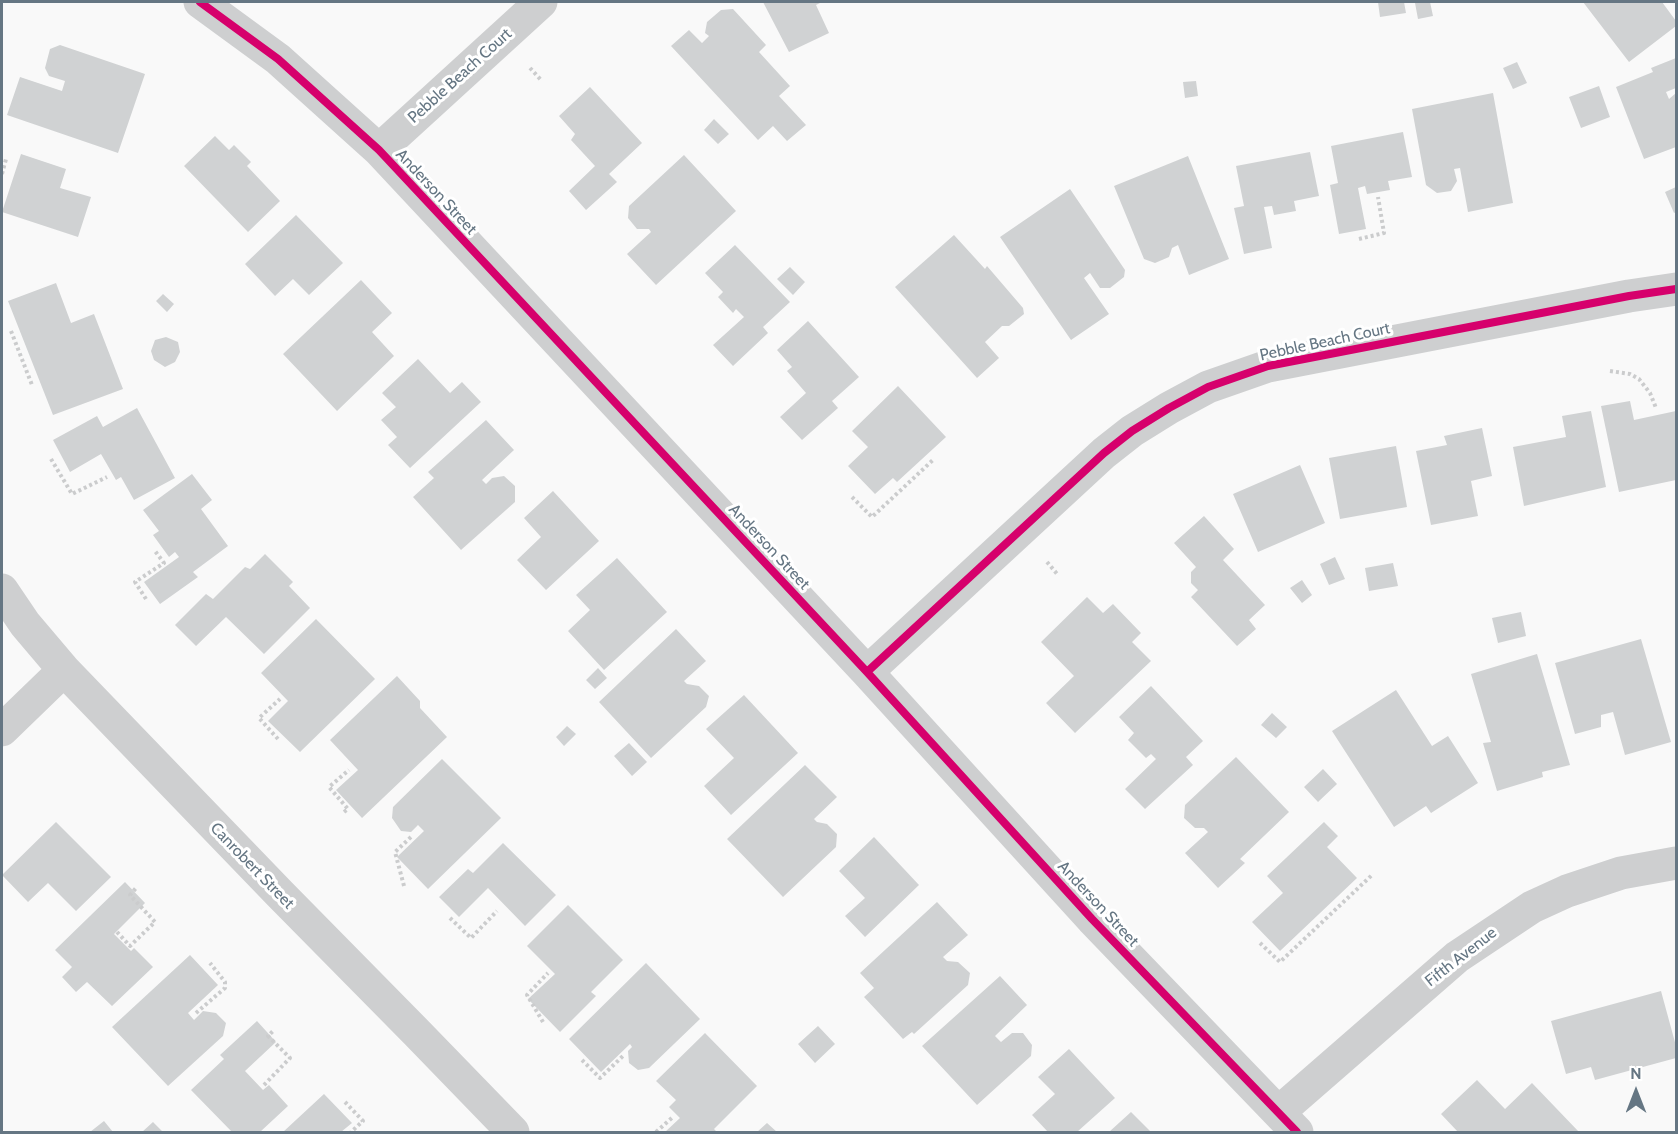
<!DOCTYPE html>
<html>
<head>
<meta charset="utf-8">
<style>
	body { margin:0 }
	#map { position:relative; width:1678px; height:1134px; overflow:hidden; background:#f9f9f9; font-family:Cabin,sans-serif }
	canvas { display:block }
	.frame { position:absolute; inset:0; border:3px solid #657683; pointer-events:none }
	.north { position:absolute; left:1606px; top:1062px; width:60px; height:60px; -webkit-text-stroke:4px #fff; paint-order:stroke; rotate:0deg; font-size:16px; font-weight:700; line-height:24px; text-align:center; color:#657683 }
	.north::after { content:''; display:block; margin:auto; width:21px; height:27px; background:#657683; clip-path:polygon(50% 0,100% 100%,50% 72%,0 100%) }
</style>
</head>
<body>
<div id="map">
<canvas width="1678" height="1134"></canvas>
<div class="frame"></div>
<div class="north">N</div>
</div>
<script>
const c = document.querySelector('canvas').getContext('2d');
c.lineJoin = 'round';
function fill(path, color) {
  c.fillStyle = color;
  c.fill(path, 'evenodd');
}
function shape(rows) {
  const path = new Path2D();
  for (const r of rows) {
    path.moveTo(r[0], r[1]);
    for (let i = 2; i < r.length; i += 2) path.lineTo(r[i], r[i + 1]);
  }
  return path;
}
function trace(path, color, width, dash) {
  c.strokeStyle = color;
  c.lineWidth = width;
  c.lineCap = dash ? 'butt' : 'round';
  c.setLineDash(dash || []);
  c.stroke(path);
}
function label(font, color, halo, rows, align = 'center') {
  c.font = font + ' Cabin,sans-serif';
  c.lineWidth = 6;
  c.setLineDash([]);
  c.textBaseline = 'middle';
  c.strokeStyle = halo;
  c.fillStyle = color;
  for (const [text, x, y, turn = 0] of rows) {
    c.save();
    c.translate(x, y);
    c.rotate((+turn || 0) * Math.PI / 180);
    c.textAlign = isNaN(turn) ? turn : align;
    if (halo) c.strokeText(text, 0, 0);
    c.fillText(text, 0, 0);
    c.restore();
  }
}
const building = shape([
	[763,2,822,2,816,5,829,33,789,52],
	[1378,2,1404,2,1406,13,1380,17],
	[1423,2,1430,2,1433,16,1418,19,1415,3],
	[1583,2,1662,2,1676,21,1676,26,1629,62],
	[733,9,766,45,759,52,790,86,779,96,806,125,787,141,773,126,758,140,671,46,689,30,702,43,709,36,705,33,707,22,721,10],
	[60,45,145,74,118,153,7,115,20,77,62,91,65,81,49,76,45,68,50,49],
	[1676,58,1676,88,1666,92,1669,99,1676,93,1676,147,1644,159,1616,87,1653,72,1651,68],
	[1517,62,1527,83,1513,89,1503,68],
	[1196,81,1198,96,1185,98,1183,82],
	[1599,86,1610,117,1581,128,1569,97],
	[590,87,642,143,609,174,617,182,586,210,569,191,595,166,571,140,575,134,559,116],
	[1493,93,1513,203,1468,212,1460,168,1454,169,1457,181,1451,191,1437,193,1426,185,1412,109],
	[714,119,729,134,718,144,704,130],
	[1403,132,1412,177,1388,181,1390,190,1367,194,1365,186,1358,188,1366,229,1339,234,1330,185,1338,183,1331,146],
	[215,136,229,150,234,145,251,162,247,166,280,201,248,232,184,166],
	[1310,152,1319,196,1294,201,1296,211,1274,215,1272,206,1264,207,1272,248,1244,254,1234,208,1244,206,1236,166],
	[21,154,66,169,60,188,91,197,78,237,2,212],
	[684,155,736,211,656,285,627,254,651,232,649,229,637,229,628,218,629,206],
	[1188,156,1229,259,1189,275,1178,245,1172,248,1169,257,1155,263,1144,259,1114,186],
	[1676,187,1676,212,1674,213,1665,192],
	[1070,189,1125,270,1124,277,1110,288,1100,288,1090,273,1084,278,1109,314,1071,340,1000,237],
	[296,215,343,263,309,295,293,279,275,296,245,264],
	[954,235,985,269,987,266,1023,308,1024,314,1009,326,1002,326,985,342,999,358,977,378,895,287],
	[735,245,790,302,763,327,768,333,733,366,713,345,744,317,736,309,733,313,718,297,723,292,705,273],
	[790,267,805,282,793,295,777,279],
	[361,280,392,313,372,332,394,356,337,411,283,354],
	[56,283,71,323,94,314,123,389,53,415,8,301],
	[163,294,174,304,167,312,156,301],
	[808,321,859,377,832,401,838,408,802,440,780,417,806,393,787,371,792,367,777,350],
	[166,337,178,342,180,352,175,362,165,367,154,360,151,351,155,340],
	[418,359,450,393,462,382,481,402,410,468,388,445,397,437,381,420,396,407,382,393],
	[898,386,946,437,897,482,893,478,875,494,848,466,868,447,852,431],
	[1630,401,1634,420,1676,411,1676,480,1619,492,1601,406],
	[137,408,175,478,134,500,121,477,116,480,101,454,70,472,53,440,97,416,103,427],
	[1591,411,1606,487,1524,506,1513,447,1566,437,1562,416],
	[486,420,514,450,482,480,486,484,492,478,504,476,515,486,515,502,461,550,413,497,434,478,428,472],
	[1482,428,1492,476,1471,481,1478,516,1431,525,1416,451,1447,445,1444,436],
	[1396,446,1407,507,1340,519,1329,458],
	[1300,465,1325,523,1258,552,1233,494],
	[192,474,212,500,201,509,228,546,193,572,198,577,160,604,144,582,179,557,175,552,169,557,153,535,159,531,143,510],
	[553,491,599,541,546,590,517,560,541,537,524,518],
	[1204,516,1234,549,1223,560,1265,605,1249,620,1256,629,1237,646,1191,597,1198,590,1191,583,1191,572,1196,567,1174,543],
	[265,554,293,582,289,586,310,608,264,654,226,617,196,646,175,625,206,594,213,599,245,567,250,569],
	[1335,557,1345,579,1329,585,1320,564],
	[617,558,667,612,604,670,568,631,590,610,576,595],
	[1393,563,1398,586,1369,591,1365,568],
	[1302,580,1312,595,1302,603,1290,588],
	[1087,597,1103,613,1113,604,1141,633,1132,642,1151,661,1075,733,1046,703,1074,676,1041,642],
	[1521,612,1526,636,1498,643,1492,618],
	[316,619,375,679,300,752,268,721,288,701,261,673],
	[676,629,706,661,684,681,687,684,699,686,709,696,706,707,651,758,599,702],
	[1641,639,1671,742,1625,755,1613,712,1601,715,1601,727,1575,734,1555,663],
	[1537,654,1570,765,1542,772,1543,777,1497,791,1483,743,1491,742,1471,674],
	[598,668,607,678,595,689,586,680],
	[397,676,420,701,420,708,447,737,362,818,336,790,358,770,330,740],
	[1151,686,1203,741,1186,757,1193,765,1145,809,1125,789,1156,759,1151,754,1146,758,1128,740,1134,733,1119,717],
	[1396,690,1432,746,1448,736,1478,783,1431,813,1426,806,1394,827,1332,731],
	[744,695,798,753,731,815,704,786,734,758,706,729],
	[1272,713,1287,727,1276,738,1261,725],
	[567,726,576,734,564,746,556,737],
	[629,743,647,762,632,776,614,756],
	[1236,757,1289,812,1240,859,1245,863,1218,888,1185,853,1208,832,1204,828,1195,828,1184,818,1185,805],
	[442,759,501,818,428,889,397,857,424,831,418,825,411,832,401,831,392,818,393,807],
	[805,765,837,797,814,819,817,822,827,824,837,834,836,847,783,897,727,839],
	[1323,769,1337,784,1318,802,1304,787],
	[56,822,111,877,76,911,48,883,28,902,2,875],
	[1324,822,1338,836,1327,847,1357,878,1280,951,1252,922,1283,893,1267,876],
	[874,837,919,885,865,937,845,916,865,898,839,871],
	[503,843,556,895,525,926,488,888,459,917,439,897,468,869,473,873],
	[125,882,145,903,114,934,131,951,134,948,153,967,112,1006,87,982,76,992,62,977,72,967,55,950],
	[937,902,968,935,943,957,947,961,958,962,970,973,968,985,914,1034,912,1032,903,1039,864,997,874,988,860,973],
	[568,905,623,960,591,992,596,996,560,1032,528,999,555,974,527,946],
	[190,955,218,985,188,1013,194,1020,203,1011,216,1013,226,1023,223,1036,168,1086,112,1027],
	[646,963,700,1019,649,1068,638,1070,629,1063,628,1051,632,1047,630,1044,601,1072,569,1039],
	[1000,976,1027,1005,995,1036,1001,1042,1012,1033,1023,1033,1032,1045,1031,1056,977,1105,922,1046],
	[1661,991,1676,1046,1676,1058,1595,1080,1591,1067,1566,1074,1551,1021],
	[257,1021,276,1042,245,1071,263,1090,269,1085,288,1106,260,1132,232,1132,191,1090,224,1059,220,1055],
	[818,1026,835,1044,815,1063,798,1044],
	[705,1033,757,1086,714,1129,717,1132,665,1132,680,1118,669,1107,676,1100,656,1081],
	[1069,1049,1115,1098,1077,1132,1048,1132,1032,1115,1055,1094,1038,1077],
	[1477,1080,1505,1109,1532,1083,1579,1132,1458,1132,1441,1114],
	[324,1094,352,1123,341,1132,283,1132],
	[1131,1112,1151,1132,1109,1132],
	[104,1121,113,1132,90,1132],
	[153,1122,163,1132,142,1132],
	[767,1123,777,1132,757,1132]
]);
const path = shape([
	[530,68,542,81],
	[2,174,6,159],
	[1359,239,1384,233,1378,197],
	[11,331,32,385],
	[1610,371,1630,374,1639,379,1650,393,1656,408],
	[51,459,72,494,107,477],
	[852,497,872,517,934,459],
	[1047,562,1058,575],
	[146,599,135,582,164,563,155,551],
	[278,739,259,718,280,699],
	[344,812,348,809,329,787,349,770],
	[404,886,395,852,411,837],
	[450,918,471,938,497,911],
	[117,932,130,946,155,922,130,895,136,888],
	[1260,943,1280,962,1372,875],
	[196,1013,225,988,225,982,210,963],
	[543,1022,527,995,548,973],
	[582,1060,600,1078,624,1055],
	[264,1085,290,1058,268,1036,273,1031],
	[345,1102,363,1121,351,1132],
	[656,1132,673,1117]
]);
const minor = shape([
	[200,2,278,59,379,150,867,672,1092,919,1297,1132],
	[379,150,541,2],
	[2,590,25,624,64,670,280,894,417,1033,513,1132],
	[867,672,1104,453,1132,431,1169,408,1208,387,1268,366,1629,296,1676,289],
	[2,730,64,670],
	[1279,1112,1457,957,1532,907,1567,891,1621,873,1676,863]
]);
const cycleway = shape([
	[200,2,278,59,379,150,867,672,1092,919,1297,1132],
	[867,672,1104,453,1132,431,1169,408,1208,387,1268,366,1629,296,1676,289]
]);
const streetNames = [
	["Pebble Beach Court",460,76,-42],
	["Anderson Street",436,192,47],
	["Pebble Beach Court",1325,342,-12],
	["Anderson Street",769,547,47],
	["Canrobert Street",252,866,46],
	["Anderson Street",1098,904,47],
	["Fifth Avenue",1461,957,-38]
];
fill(building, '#d0d2d3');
trace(path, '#cbcccd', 4, [3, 3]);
trace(minor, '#cecfd0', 33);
trace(cycleway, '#d6006c', 8);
label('16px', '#657683', '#fff', streetNames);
</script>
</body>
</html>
